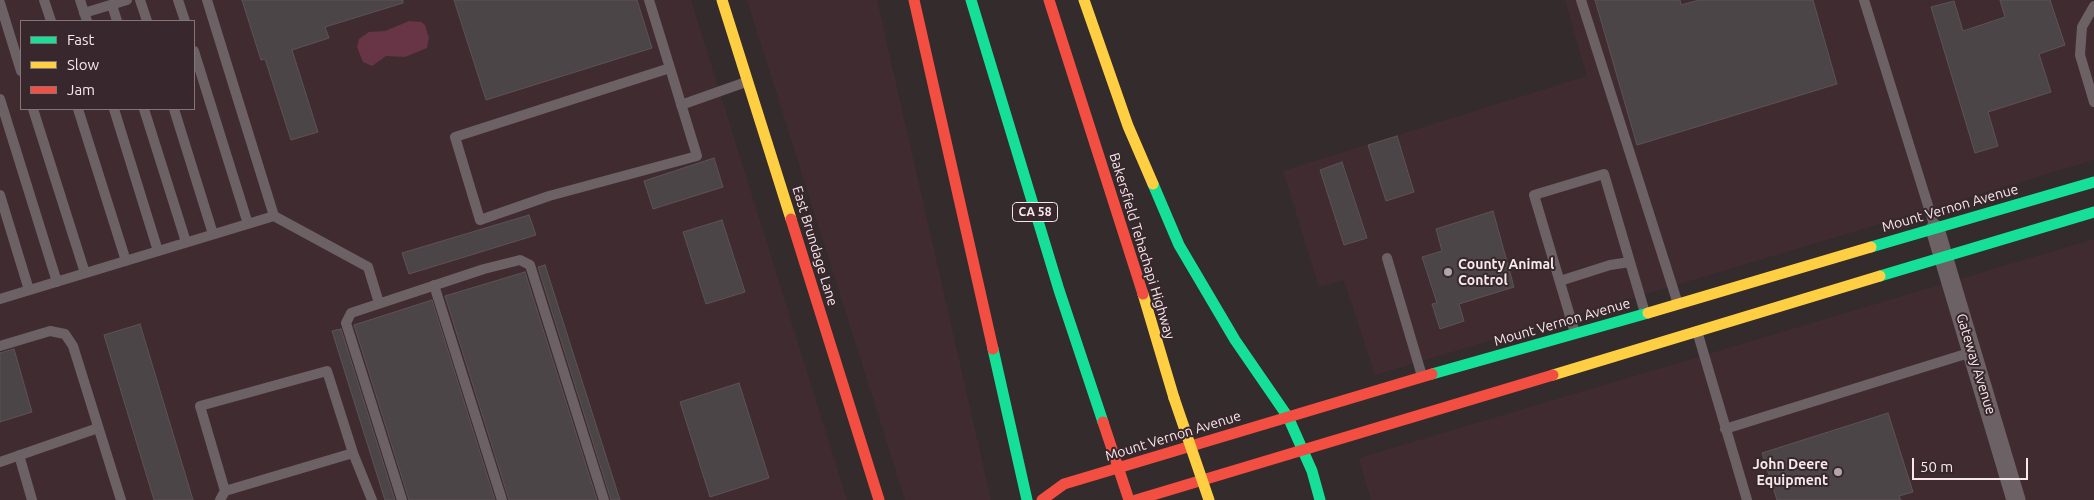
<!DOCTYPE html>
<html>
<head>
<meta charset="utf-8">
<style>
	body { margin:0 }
	#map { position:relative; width:2094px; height:500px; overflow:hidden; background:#342b2d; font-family:Ubuntu,sans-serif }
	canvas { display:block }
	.legend { position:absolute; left:20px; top:20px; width:175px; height:90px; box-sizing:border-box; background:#38272c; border:1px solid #847579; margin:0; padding:6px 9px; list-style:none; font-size:15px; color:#f5e9ec }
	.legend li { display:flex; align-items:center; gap:10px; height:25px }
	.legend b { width:25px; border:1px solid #847579 }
	.scale { position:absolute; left:1912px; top:458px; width:116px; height:22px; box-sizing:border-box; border:2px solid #f5e9ec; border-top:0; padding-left:6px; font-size:15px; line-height:18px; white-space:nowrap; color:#f5e9ec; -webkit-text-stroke:4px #38272c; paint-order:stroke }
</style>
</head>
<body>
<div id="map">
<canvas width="2094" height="500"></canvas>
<ul class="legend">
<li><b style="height:6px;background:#16e098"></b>Fast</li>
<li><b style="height:6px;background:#ffcf43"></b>Slow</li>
<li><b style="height:6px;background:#f24e42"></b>Jam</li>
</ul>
<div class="scale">50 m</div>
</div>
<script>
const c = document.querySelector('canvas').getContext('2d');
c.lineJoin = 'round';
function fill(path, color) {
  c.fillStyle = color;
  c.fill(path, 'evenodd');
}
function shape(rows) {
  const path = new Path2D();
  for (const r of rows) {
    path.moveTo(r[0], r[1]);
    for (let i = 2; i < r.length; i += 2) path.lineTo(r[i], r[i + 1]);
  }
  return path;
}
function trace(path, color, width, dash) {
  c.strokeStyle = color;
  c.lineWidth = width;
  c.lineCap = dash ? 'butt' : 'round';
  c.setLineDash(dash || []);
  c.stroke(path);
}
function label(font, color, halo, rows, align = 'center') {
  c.font = font + ' Ubuntu,sans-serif';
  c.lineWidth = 4;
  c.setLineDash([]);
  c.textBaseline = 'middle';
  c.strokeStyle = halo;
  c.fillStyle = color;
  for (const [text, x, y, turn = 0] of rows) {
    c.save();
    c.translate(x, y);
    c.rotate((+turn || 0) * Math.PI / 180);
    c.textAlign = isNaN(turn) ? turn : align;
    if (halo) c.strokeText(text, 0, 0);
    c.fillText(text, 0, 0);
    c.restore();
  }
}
const built = shape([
	[0,0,691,0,847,500,0,500],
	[21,21,194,21,194,109,21,109],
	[747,0,877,0,991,500,905,500],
	[1565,0,2094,0,2094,160,1375,375,1344,280,1319,287,1283,171,1587,76],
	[2094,239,2094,500,1371,500,1359,458]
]);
const green = shape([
	[409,21,421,22,425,25,429,38,427,48,405,57,386,56,372,66,363,62,357,47,359,39,369,32,385,31]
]);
const building = shape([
	[242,0,403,0,403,3,325,27,329,38,292,50,318,132,291,140,265,59,261,60,242,0],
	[454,0,637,0,652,48,486,100,454,0],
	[1595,0,1680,0,1681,5,1699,0,1813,0,1837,84,1637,145,1595,0],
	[2000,0,2050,0,2065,45,2039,54,2051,92,1988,112,1998,146,1975,153,1931,7,1954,1,1963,31,2005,17,2000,0],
	[1397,136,1414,192,1386,201,1368,145,1397,136],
	[714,158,723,187,653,209,644,181,714,158],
	[1342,162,1367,238,1344,245,1320,170,1342,162],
	[1493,211,1514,287,1459,304,1464,321,1440,329,1432,304,1437,303,1422,257,1442,251,1436,229,1493,211],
	[529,215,536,235,409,274,402,253,529,215],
	[722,220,745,292,706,304,683,232,722,220],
	[545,265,620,500,611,500,538,267,545,265],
	[525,272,597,500,509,500,445,296,525,272],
	[432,300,495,500,409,500,354,325,432,300],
	[140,324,193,500,154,500,104,335,140,324],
	[341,329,395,500,385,500,332,331,341,329],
	[14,349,32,412,0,422,0,353,14,349],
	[739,383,769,478,710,497,680,402,739,383],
	[1888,413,1913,492,1899,496,1901,500,1777,500,1762,453,1888,413]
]);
const lane = shape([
	[44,0,51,21],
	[80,0,87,21],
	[140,0,147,21],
	[178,0,185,21],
	[207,0,274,216,368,267,379,303],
	[649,0,670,68,697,156,549,196,480,220,455,137,670,68],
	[1581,0,1678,304],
	[1864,0,1935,228],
	[0,3,21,71],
	[112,5,117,21],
	[2094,6,2082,27,2080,55,2094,102],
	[84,13,127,0],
	[194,51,248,224],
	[0,99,57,282],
	[681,105,746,82],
	[33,109,85,273],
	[78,109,126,261],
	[114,109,158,251],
	[144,109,186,242],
	[174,109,213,234],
	[0,195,29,290],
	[1387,258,1422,376],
	[1560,281,1610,265,1630,262],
	[434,285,502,500],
	[0,299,274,216],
	[1697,331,1747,500],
	[1575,333,1534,195,1604,174,1645,313],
	[0,346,50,331,65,334,73,346,121,500],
	[1725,429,1972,352],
	[353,453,225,491,200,406,327,371,353,453,372,500],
	[19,455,32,500],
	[0,462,98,428],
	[220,500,225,491],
	[402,500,346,323,351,313,484,269,520,260,530,265,604,500]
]);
const street = shape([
	[1935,229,2016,500]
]);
const fast = shape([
	[971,0,1059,290,1103,422],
	[1153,184,1179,245,1235,340,1288,417,1312,471,1320,500],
	[1871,247,2094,182],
	[1880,276,2094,212],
	[993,349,1027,500],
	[1432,374,1648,313]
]);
const slow = shape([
	[722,0,791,219],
	[1084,0,1128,126,1153,184],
	[1143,294,1174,398],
	[1648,313,1871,247],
	[1553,375,1880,276]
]);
const jam = shape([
	[914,0,993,349],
	[1049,0,1143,294],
	[791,219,879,500],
	[1042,500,1064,484,1432,374],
	[1136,500,1553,375]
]);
const slowBridge = shape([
	[1174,398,1209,500]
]);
const jamBridge = shape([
	[1103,422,1129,500]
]);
const markers = [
	[1448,272,5,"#b1a6a9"],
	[1838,472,5,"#b1a6a9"]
];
const shields = [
	[1035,212,45]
];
const shieldNames = [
	["CA 58",1035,212]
];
const streetNames = [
	["Mount Vernon Avenue",1950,208,-16],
	["East Brundage Lane",815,246,73],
	["Bakersfield Tehachapi Highway",1142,246,73],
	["Mount Vernon Avenue",1562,322,-16],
	["Gateway Avenue",1976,364,73],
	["Mount Vernon Avenue",1173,436,-17]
];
const poiNames = [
	["County Animal",1458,264],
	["Control",1458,280],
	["John Deere",1828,464,"right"],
	["Equipment",1828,480,"right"]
];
fill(built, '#402b31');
fill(green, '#673545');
fill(building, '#4c4547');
trace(building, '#5b5355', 1);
trace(lane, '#6c6164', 10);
trace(street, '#6c6164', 19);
trace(fast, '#16e098', 11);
trace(slow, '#ffcf43', 11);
trace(jam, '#f24e42', 11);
trace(slowBridge, '#ffcf43', 11);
trace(jamBridge, '#f24e42', 11);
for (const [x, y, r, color] of markers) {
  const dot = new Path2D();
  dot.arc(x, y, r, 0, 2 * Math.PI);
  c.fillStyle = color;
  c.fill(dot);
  trace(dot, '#38272c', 2);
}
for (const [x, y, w] of shields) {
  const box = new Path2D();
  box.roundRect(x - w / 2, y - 9.5, w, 19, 4);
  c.fillStyle = '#38272c';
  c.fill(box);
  trace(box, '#f5e9ec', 1);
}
label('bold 12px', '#f5e9ec', null, shieldNames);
label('14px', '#f5e9ec', '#38272c', streetNames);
label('bold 14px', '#f5e9ec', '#38272c', poiNames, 'left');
</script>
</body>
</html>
